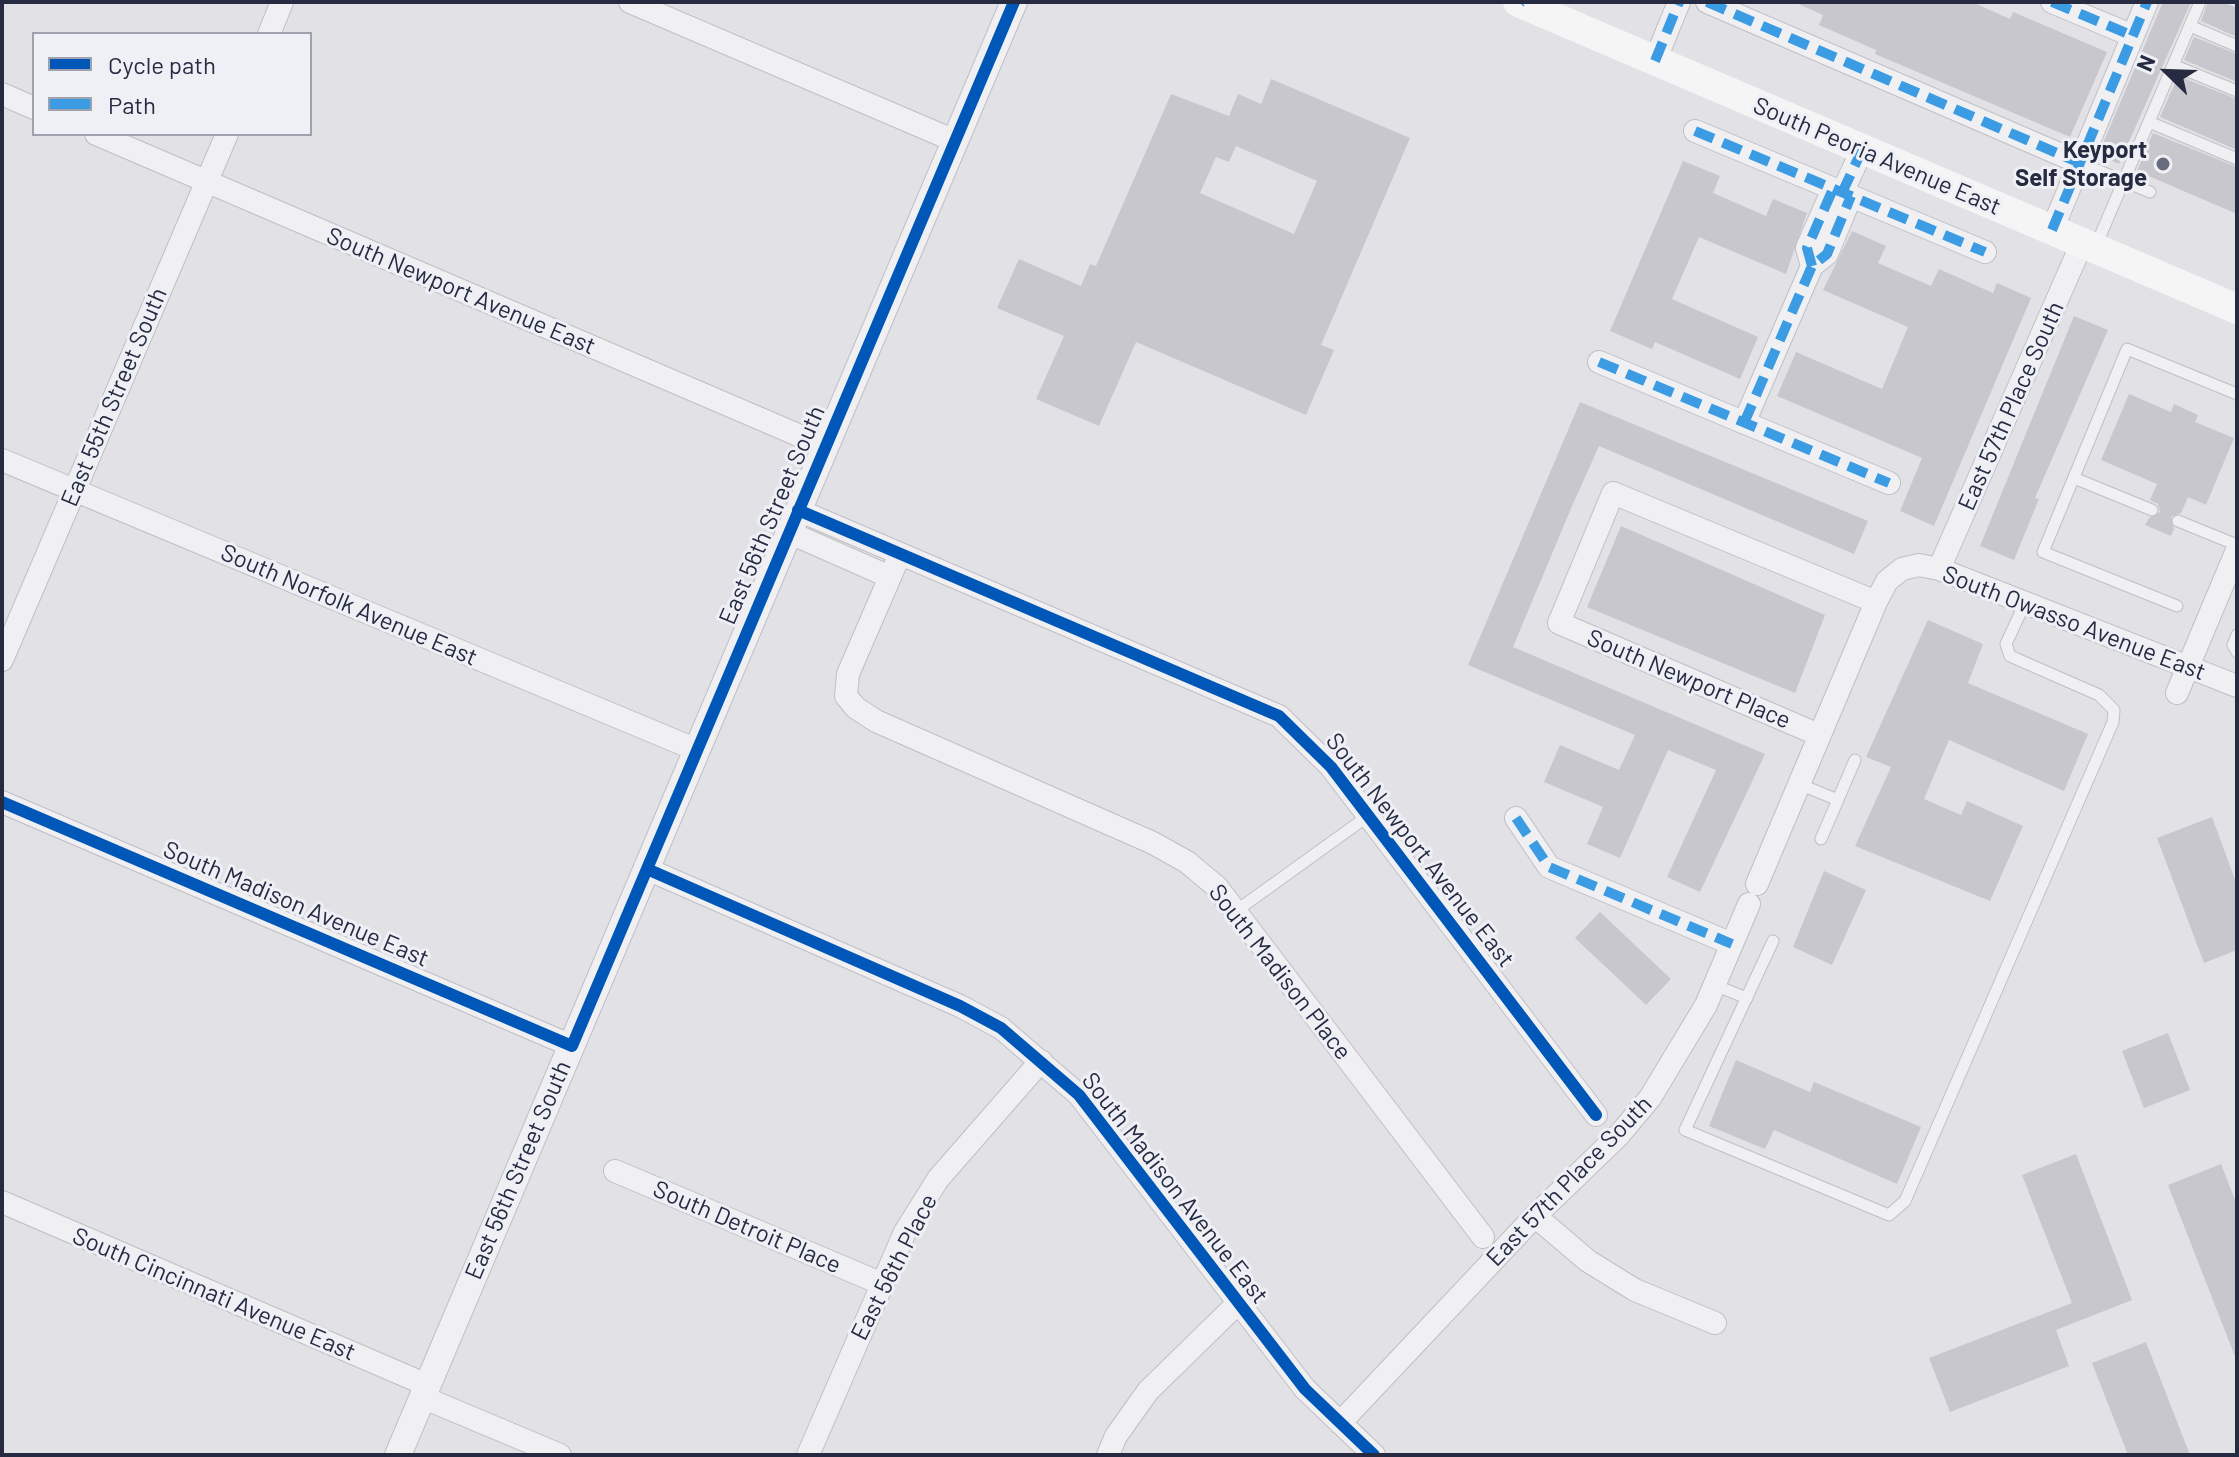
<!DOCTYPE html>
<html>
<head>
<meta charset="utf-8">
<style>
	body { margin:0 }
	#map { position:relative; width:2239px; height:1457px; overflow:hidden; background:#e1e1e6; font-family:Barlow,sans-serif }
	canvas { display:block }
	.frame { position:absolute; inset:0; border:4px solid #262b41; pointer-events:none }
	.legend { position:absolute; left:32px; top:32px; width:280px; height:104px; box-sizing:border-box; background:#eef0f6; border:2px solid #9ea1ae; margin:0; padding:10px 14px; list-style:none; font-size:24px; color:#262b41 }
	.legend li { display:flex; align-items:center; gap:16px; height:40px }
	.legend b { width:40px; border:2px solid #9ea1ae }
	.north { position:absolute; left:2127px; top:32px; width:80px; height:80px; -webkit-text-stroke:6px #eef0f6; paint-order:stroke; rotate:293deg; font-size:22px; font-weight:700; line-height:32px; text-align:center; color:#262b41 }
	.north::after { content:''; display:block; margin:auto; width:28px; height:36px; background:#262b41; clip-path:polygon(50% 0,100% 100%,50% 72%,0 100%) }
</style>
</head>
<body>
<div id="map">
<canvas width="2239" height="1457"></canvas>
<div class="frame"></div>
<ul class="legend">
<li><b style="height:10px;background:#0057b8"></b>Cycle path</li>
<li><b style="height:10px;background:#3c9ce3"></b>Path</li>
</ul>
<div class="north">N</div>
</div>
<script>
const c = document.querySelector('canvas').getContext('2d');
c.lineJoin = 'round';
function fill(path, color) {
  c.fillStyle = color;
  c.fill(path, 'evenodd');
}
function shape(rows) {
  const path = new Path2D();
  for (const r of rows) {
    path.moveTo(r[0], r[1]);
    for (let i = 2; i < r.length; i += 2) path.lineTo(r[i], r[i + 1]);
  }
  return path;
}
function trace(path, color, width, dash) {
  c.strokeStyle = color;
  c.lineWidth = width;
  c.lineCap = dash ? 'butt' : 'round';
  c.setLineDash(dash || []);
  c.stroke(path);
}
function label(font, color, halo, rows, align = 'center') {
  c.font = font + ' Barlow,sans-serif';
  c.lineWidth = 6;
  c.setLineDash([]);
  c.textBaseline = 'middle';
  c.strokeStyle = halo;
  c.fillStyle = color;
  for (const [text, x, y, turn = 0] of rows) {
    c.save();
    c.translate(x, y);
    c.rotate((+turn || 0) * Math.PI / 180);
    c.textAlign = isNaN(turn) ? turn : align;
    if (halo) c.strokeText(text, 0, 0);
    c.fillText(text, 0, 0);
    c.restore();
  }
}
const building = shape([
	[1794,2,1972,2,2010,19,2013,12,2107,52,2070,137,1875,54,1876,50,1819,25,1823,15],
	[2163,2,2191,2,2119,164,2098,155],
	[2208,2,2223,2,2237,8,2237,37,2201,21],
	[2194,37,2237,54,2237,82,2184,60],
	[2178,76,2237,99,2237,150,2160,117],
	[1271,79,1410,138,1321,345,1334,350,1306,415,1136,342,1099,426,1036,399,1064,336,997,308,1019,259,1081,286,1090,264,1096,266,1171,94,1229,116,1238,94,1261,104],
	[1236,146,1317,181,1294,234,1200,193,1216,157,1229,162],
	[2153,133,2237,167,2237,214,2137,171],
	[1683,161,1720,176,1713,193,1766,216,1773,199,1807,213,1786,274,1699,237,1672,299,1758,337,1740,379,1655,342,1652,349,1610,331],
	[1852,231,1886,246,1878,263,1931,286,1939,269,1993,293,1997,283,2031,298,1934,526,1900,511,1922,458,1777,396,1796,352,1882,389,1908,327,1823,290],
	[2074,316,2108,330,2035,498,2039,499,2014,560,1980,546],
	[2129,394,2171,412,2174,404,2198,415,2195,422,2234,438,2206,505,2188,497,2181,513,2171,517,2174,529,2171,536,2145,525,2149,518,2160,512,2158,504,2150,500,2157,484,2101,460],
	[1580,402,1868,521,1854,554,1599,446,1572,506,1513,647,1765,754,1700,892,1667,877,1716,770,1668,750,1620,858,1587,844,1603,807,1544,782,1560,745,1619,770,1635,735,1468,665],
	[1621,526,1825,615,1795,693,1587,607],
	[1928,620,1983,644,1968,683,2088,734,2064,791,1949,740,1924,799,1961,815,1967,801,2023,826,1990,901,1855,846,1891,767,1866,757],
	[2212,817,2237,885,2237,950,2204,963,2157,838],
	[1824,871,1866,890,1832,965,1793,947],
	[1600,912,1671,979,1646,1005,1575,938],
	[2168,1033,2190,1090,2144,1108,2122,1051],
	[1736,1060,1810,1092,1814,1082,1921,1127,1897,1184,1774,1130,1765,1149,1709,1126],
	[2076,1154,2132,1300,2056,1330,2069,1366,1950,1412,1929,1358,2072,1303,2022,1175],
	[2221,1164,2237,1205,2236,1359,2168,1185],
	[2146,1342,2190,1455,2128,1455,2092,1363]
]);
const service = shape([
	[2190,26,2237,46],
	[2173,65,2237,91],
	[2149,122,2237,159],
	[2080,163,2150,192],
	[2095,248,2200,2],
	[2074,478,2152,510],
	[2178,521,2237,545],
	[2177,606,2043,552,2127,349,2237,394],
	[2237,635,2233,645,2237,652],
	[1799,784,1838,800],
	[1821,839,1855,760],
	[1236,911,1368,816],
	[1773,941,1685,1130,1889,1215,1905,1201,2113,722,2114,710,2099,695,2010,656,2006,644,2024,605],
	[1714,985,1747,998]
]);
const minor = shape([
	[630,2,955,141],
	[1707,2,2080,163],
	[2052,2,2133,36],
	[269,34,282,2],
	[1655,61,1679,2],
	[2,94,34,108],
	[1695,131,1985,252],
	[96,134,826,447],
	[1842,193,1862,150],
	[2052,230,2147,2],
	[1812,266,1807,248,1833,189],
	[1599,362,1889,483],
	[1744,423,1812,266,1827,254,1851,196],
	[2,460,697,750],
	[798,510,1279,716,1331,767,1596,1115],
	[788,532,890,577],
	[900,554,848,674,846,696,856,708,876,721,1153,843,1187,862,1217,887,1483,1237],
	[1939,569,2082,243],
	[2,660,227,134],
	[2177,693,2237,550],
	[1819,735,1559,623,1613,493,1876,602],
	[2,802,572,1046],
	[1516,818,1549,867,1732,944],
	[647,869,960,1006,1001,1028,1079,1095,1305,1389,1374,1455],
	[1757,884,1876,602,1887,581,1902,569,1919,565,1939,569,2237,686],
	[615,1171,880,1283],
	[2,1202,427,1385],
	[1535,1216,1588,1261,1635,1290,1715,1323],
	[422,1397,560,1455],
	[1340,1423,1535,1216,1619,1135,1650,1098,1706,1005,1749,904],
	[808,1455,905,1232,938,1179,1041,1061],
	[1108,1455,1116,1436,1148,1391,1238,1303]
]);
const tertiary = shape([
	[398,1455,1014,2]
]);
const secondary = shape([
	[1518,2,2237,309]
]);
const quiet = shape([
	[1707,2,2080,163],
	[2052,2,2133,36],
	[1520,3,1521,2],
	[1655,61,1679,2],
	[1695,131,1985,252],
	[1842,193,1862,150],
	[2052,230,2147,2],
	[1812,266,1807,248,1833,189],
	[1599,362,1889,483],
	[1744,423,1812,266,1827,254,1851,196],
	[1516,818,1549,867,1732,944]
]);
const cycleway = shape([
	[798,510,1279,716,1331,767,1596,1115],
	[2,802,572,1046,1014,2],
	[647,869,960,1006,1001,1028,1079,1095,1305,1389,1374,1455]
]);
const markers = [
	[2163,164,8,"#676b7b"]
];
const poiNames = [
	["Keyport",2147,150],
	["Self Storage",2147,178]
];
const streetNames = [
	["South Peoria Avenue East",1877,156,23],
	["South Newport Avenue East",461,291,23],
	["East 55th Street South",114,397,-67],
	["East 57th Place South",2011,406,-66],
	["East 56th Street South",772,515,-67],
	["South Norfolk Avenue East",349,605,23],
	["South Owasso Avenue East",2074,623,21],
	["South Newport Place",1689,679,23],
	["South Newport Avenue East",1420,850,52],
	["South Madison Avenue East",296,904,23],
	["South Madison Place",1280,972,52],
	["East 56th Street South",518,1170,-67],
	["East 57th Place South",1569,1181,-46],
	["South Madison Avenue East",1175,1188,52],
	["South Detroit Place",747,1227,23],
	["East 56th Place",894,1267,-63],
	["South Cincinnati Avenue East",214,1294,23]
];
fill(building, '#c7c7cd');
trace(service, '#bfbfc4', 13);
trace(minor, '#bfbfc4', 24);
trace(tertiary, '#bfbfc4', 28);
trace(service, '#f0f0f3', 11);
trace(minor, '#f0f0f3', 22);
trace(tertiary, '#f0f0f3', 26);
trace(secondary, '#f5f5f6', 30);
trace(quiet, '#3c9ce3', 10, [20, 10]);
trace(cycleway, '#0057b8', 12);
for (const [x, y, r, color] of markers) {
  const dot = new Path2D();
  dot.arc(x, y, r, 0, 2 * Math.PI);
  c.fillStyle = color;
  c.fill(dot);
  trace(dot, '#eef0f6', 3);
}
label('bold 24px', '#262b41', '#eef0f6', poiNames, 'right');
label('24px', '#262b41', '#eef0f6', streetNames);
</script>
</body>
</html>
